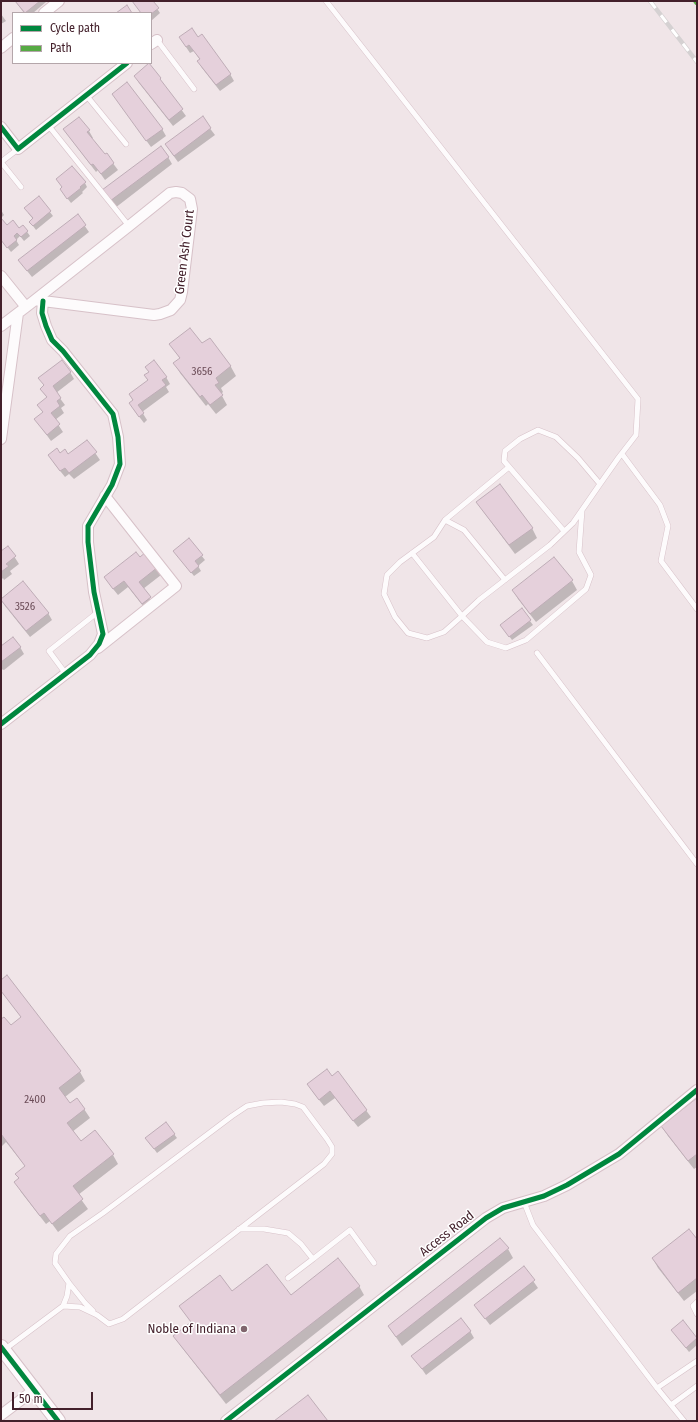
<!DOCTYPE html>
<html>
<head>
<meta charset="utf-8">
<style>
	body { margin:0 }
	#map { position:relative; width:698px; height:1422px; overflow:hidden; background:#f0e5e8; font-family:"Fira Sans Condensed",sans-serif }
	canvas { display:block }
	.frame { position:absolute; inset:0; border:2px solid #43202b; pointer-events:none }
	.legend { position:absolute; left:12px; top:12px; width:140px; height:52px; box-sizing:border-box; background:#fff; border:1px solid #b4a6aa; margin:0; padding:5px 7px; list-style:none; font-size:12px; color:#43202b }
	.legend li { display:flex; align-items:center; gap:8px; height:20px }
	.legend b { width:20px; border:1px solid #b4a6aa }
	.scale { position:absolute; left:12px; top:1392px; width:81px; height:18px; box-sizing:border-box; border:2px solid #43202b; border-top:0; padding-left:5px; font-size:12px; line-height:14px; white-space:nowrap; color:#43202b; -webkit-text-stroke:3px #fff; paint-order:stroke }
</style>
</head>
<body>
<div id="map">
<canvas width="698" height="1422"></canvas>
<div class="frame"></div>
<ul class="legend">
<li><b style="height:5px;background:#00873e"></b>Cycle path</li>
<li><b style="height:5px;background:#56aa44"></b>Path</li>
</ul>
<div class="scale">50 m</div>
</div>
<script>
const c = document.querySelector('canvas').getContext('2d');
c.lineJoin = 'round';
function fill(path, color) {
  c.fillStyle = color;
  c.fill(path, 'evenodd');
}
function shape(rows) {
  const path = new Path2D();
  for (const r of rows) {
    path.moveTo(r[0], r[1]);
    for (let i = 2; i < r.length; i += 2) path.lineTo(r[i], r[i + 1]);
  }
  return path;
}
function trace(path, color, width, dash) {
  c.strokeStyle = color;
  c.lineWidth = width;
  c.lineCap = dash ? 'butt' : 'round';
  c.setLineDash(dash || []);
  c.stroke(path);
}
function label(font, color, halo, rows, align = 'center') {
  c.font = font + ' "Fira Sans Condensed",sans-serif';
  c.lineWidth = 3;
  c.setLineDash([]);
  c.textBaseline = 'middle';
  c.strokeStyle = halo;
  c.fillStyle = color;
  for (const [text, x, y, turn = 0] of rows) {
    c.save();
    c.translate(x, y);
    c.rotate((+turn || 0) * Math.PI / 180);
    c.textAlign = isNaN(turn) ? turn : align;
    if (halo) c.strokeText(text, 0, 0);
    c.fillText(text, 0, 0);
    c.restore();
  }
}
const shadow = shape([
	[15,1,45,1,46,2,33,13,24,13],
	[133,1,152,1,160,13,151,21,151,13,141,13],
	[1,14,6,21,1,24],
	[180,38,230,74,234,81,220,91,202,68,198,61,200,60,194,51,190,53],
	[149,65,186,116,173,126,139,83,135,76],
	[79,118,89,131,93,138,91,139,105,156,106,154,118,170,105,180,98,170,96,172,64,130],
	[202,118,215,135,178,162,170,151],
	[137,128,162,129,166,136,151,147],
	[168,157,172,164,115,208,107,198],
	[85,183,87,187,82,192,83,193,71,203,64,194],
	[39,198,53,216,36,230,30,222,33,219,28,213],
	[1,210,4,215,1,218],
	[77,215,89,232,32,277,24,267],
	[1,219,7,226,19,229,23,226,30,236,24,241,20,236,16,240,19,245,11,252,1,239],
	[209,339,231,367,236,376,221,388,223,392,221,394,227,405,216,414,208,404,206,406,180,373,175,364,180,359,171,344,202,345],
	[70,372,74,379,56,393,65,405,61,408,64,413,55,420,63,432,51,441,35,419,43,413,39,405,47,398,41,389],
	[145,376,166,377,170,384,166,387,169,392,142,412,147,420,144,423,134,410,133,401,130,395,148,381],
	[87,441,100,460,74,479,69,474,65,477,53,462,60,454,68,455],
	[478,502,532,528,537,538,515,554,483,511],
	[189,540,205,560,198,566,201,571,194,576,177,555],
	[8,547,19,564,10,571,12,574,4,580,3,578,1,580,1,553],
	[139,559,157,568,161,575,143,589,154,605,147,611,128,587,118,595,109,584],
	[572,581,577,590,536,622,518,599,513,590],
	[1,600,48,613,52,620,30,637,5,606],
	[530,621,533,625,512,640,504,629],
	[1,647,20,647,24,654,4,670,1,669],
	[1,981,80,1072,85,1081,65,1097,70,1104,84,1109,90,1118,72,1132,80,1142,95,1131,113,1155,118,1164,78,1195,88,1209,58,1232,50,1221,46,1224,21,1192,16,1182,20,1179,26,1167,6,1142,1,1147,1,1021,10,1027,22,1018,1,991],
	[338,1073,371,1117,358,1127,335,1098,324,1106,312,1091],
	[697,1100,697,1167,694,1169,668,1136,662,1127],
	[174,1134,177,1138,157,1153,149,1142],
	[697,1241,697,1291,684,1301,658,1268,653,1259],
	[508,1249,513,1258,402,1346,389,1327],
	[524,1268,538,1288,490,1325,480,1312],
	[359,1286,364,1295,226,1404,180,1345,175,1336,192,1323,181,1307,232,1292,291,1296],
	[682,1322,697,1340,697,1345,689,1352,675,1334],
	[470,1331,474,1338,426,1375,413,1356]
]);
const building = shape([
	[15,1,40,1,25,13,15,1],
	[132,1,153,1,159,8,151,14,151,13,141,13,132,1],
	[127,5,132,13,116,13,127,5],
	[192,28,198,37,202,34,231,74,216,85,197,61,200,59,189,45,186,47,179,37,192,28],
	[149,63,161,78,160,79,183,109,169,120,134,76,149,63],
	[127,82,163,129,146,141,112,94,127,82],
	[203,116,211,128,174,156,165,144,203,116],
	[79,117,90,130,87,132,105,154,107,153,114,163,101,174,93,164,91,165,63,129,79,117],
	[161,146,169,157,110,201,102,190,161,146],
	[72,166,86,182,80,187,81,188,67,199,60,189,62,187,56,179,72,166],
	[39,196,51,211,33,226,29,222,33,218,24,208,39,196],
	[78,214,86,225,27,271,18,260,78,214],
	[1,218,7,225,13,220,19,228,23,225,28,231,21,237,17,233,14,236,17,240,7,248,1,240,1,218],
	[190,328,202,343,210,338,231,366,216,378,219,383,215,385,223,395,210,405,202,395,200,397,173,363,180,358,169,344,190,328],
	[62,360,71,372,53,386,61,398,57,401,60,406,51,413,60,424,47,435,34,419,43,412,37,405,47,397,40,389,44,385,38,378,62,360],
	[154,360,167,377,162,380,166,385,138,405,144,413,139,417,129,403,133,400,129,394,148,380,144,375,149,372,145,367,154,360],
	[87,440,97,452,69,473,65,468,60,471,48,455,57,448,60,453,65,449,68,454,87,440],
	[500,484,533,528,509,545,476,502,500,484],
	[189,538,203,555,195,561,199,566,191,573,173,551,189,538],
	[8,546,16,556,6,564,9,566,1,572,1,551,8,546],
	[136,552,140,557,146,552,158,567,139,582,151,597,142,604,124,581,113,589,104,577,136,552],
	[554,557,573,580,530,614,512,590,554,557],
	[23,581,49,613,26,631,1,600,1,599,23,581],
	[522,608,531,620,509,637,500,625,522,608],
	[13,637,21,647,1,662,1,646,13,637],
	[7,975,81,1071,59,1088,70,1103,77,1098,85,1109,67,1123,81,1141,95,1130,114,1154,73,1186,83,1199,52,1224,44,1213,40,1216,14,1182,19,1178,15,1174,25,1166,1,1134,1,1019,4,1017,11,1025,21,1017,1,991,1,980,7,975],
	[327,1069,332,1076,338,1071,367,1110,353,1121,330,1091,319,1100,307,1084,327,1069],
	[697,1098,697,1154,688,1161,661,1126,697,1098],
	[166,1122,175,1134,154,1149,145,1138,166,1122],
	[689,1229,697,1239,697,1278,678,1293,652,1258,689,1229],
	[500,1238,509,1248,396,1337,388,1326,500,1238],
	[338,1258,360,1286,220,1395,173,1336,191,1322,179,1306,220,1275,232,1291,267,1264,291,1295,338,1258],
	[524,1266,535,1280,485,1319,474,1305,524,1266],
	[461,1318,471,1331,422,1369,411,1356,461,1318],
	[683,1320,697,1338,686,1348,671,1330,683,1320],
	[308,1395,328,1421,274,1421,308,1395]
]);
const lane = shape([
	[326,1,638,399,636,435,619,457,600,484,573,523,550,545,479,600,462,616,487,642,506,648,526,640,586,589,591,575,579,552,582,510],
	[157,40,194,89],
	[86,95,126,144],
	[48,125,129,226],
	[18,149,1,162,21,187],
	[622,454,660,505,668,526,661,561,697,609],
	[445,520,464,530,505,580],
	[564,531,504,461,505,451,520,439,538,430,556,437,578,458,600,484],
	[412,553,462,616,444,632,427,638,408,633,395,617,384,594,387,575,400,562,434,537,445,520,509,467],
	[537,653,697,864],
	[66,674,49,651,98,612],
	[524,1202,533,1225,657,1388,684,1421],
	[239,1229,264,1229,288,1233,301,1244,313,1259,350,1230,374,1263],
	[288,1278,313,1259],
	[69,1283,85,1303,93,1311],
	[697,1302,693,1306,697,1314],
	[4,1350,63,1306,67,1296,69,1283,55,1263,56,1254,70,1236,103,1213,232,1116,247,1106,263,1103,281,1102,295,1104,303,1107,327,1139,332,1147,332,1154,324,1164,123,1319,109,1324,97,1315,80,1307,63,1306],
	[657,1388,697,1361],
	[671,1405,697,1386]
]);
const street = shape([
	[44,13,59,1],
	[151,44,157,40],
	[1,48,13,38],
	[1,127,18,149,127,63],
	[1,276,26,307],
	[1,326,26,307,35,300,129,226,170,193,176,192,182,193,190,199,192,209,182,292,180,300,171,310,160,314,154,315,35,300],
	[1,439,18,313],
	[98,648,176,586,105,496],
	[1,724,90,655,99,644,103,634,94,592,88,542,88,526,112,485,120,464,118,437,113,414,63,351,52,340,46,326,42,313,43,301],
	[1,1415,34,1390],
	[226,1421,486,1218,503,1208,544,1196,567,1185,619,1154,697,1090]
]);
const secondary = shape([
	[1,1347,58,1421]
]);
const rail = shape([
	[650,1,697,62]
]);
const quiet = shape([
	[695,1,697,4]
]);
const cycleway = shape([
	[1,127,18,149,127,63],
	[1,724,90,655,99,644,103,634,94,592,88,542,88,526,112,485,120,464,118,437,113,414,63,351,52,340,46,326,42,313,43,301],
	[1,1347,58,1421],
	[226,1421,486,1218,503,1208,544,1196,567,1185,619,1154,697,1090]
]);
const markers = [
	[244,1329,4,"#80656d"]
];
const numberNames = [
	["3656",202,372],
	["3526",25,607],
	["2400",35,1100]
];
const streetNames = [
	["Green Ash Court",185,252,-83],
	["Access Road",447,1234,-38]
];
const poiNames = [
	["Noble of Indiana",236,1329]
];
fill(shadow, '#0003');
fill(building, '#e5d0db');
trace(building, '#beacb6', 1);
trace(lane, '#d7c1c8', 6);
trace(street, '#d7c1c8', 12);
trace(secondary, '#d7c1c8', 16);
trace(lane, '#fdfbfc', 5);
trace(street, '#fdfbfc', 10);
trace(secondary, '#fdfbfc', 14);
trace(rail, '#d5d1d2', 4.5);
trace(rail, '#fff', 3, [9]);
trace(quiet, '#56aa44', 4, [8, 4]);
trace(cycleway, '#00873e', 5);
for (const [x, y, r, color] of markers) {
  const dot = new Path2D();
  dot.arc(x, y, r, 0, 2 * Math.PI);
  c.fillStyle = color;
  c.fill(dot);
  trace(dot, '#fff', 1.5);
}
label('11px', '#6c4d58', null, numberNames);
label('13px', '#43202b', '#fff', streetNames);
label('13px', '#43202b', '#fff', poiNames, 'right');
</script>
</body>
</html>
